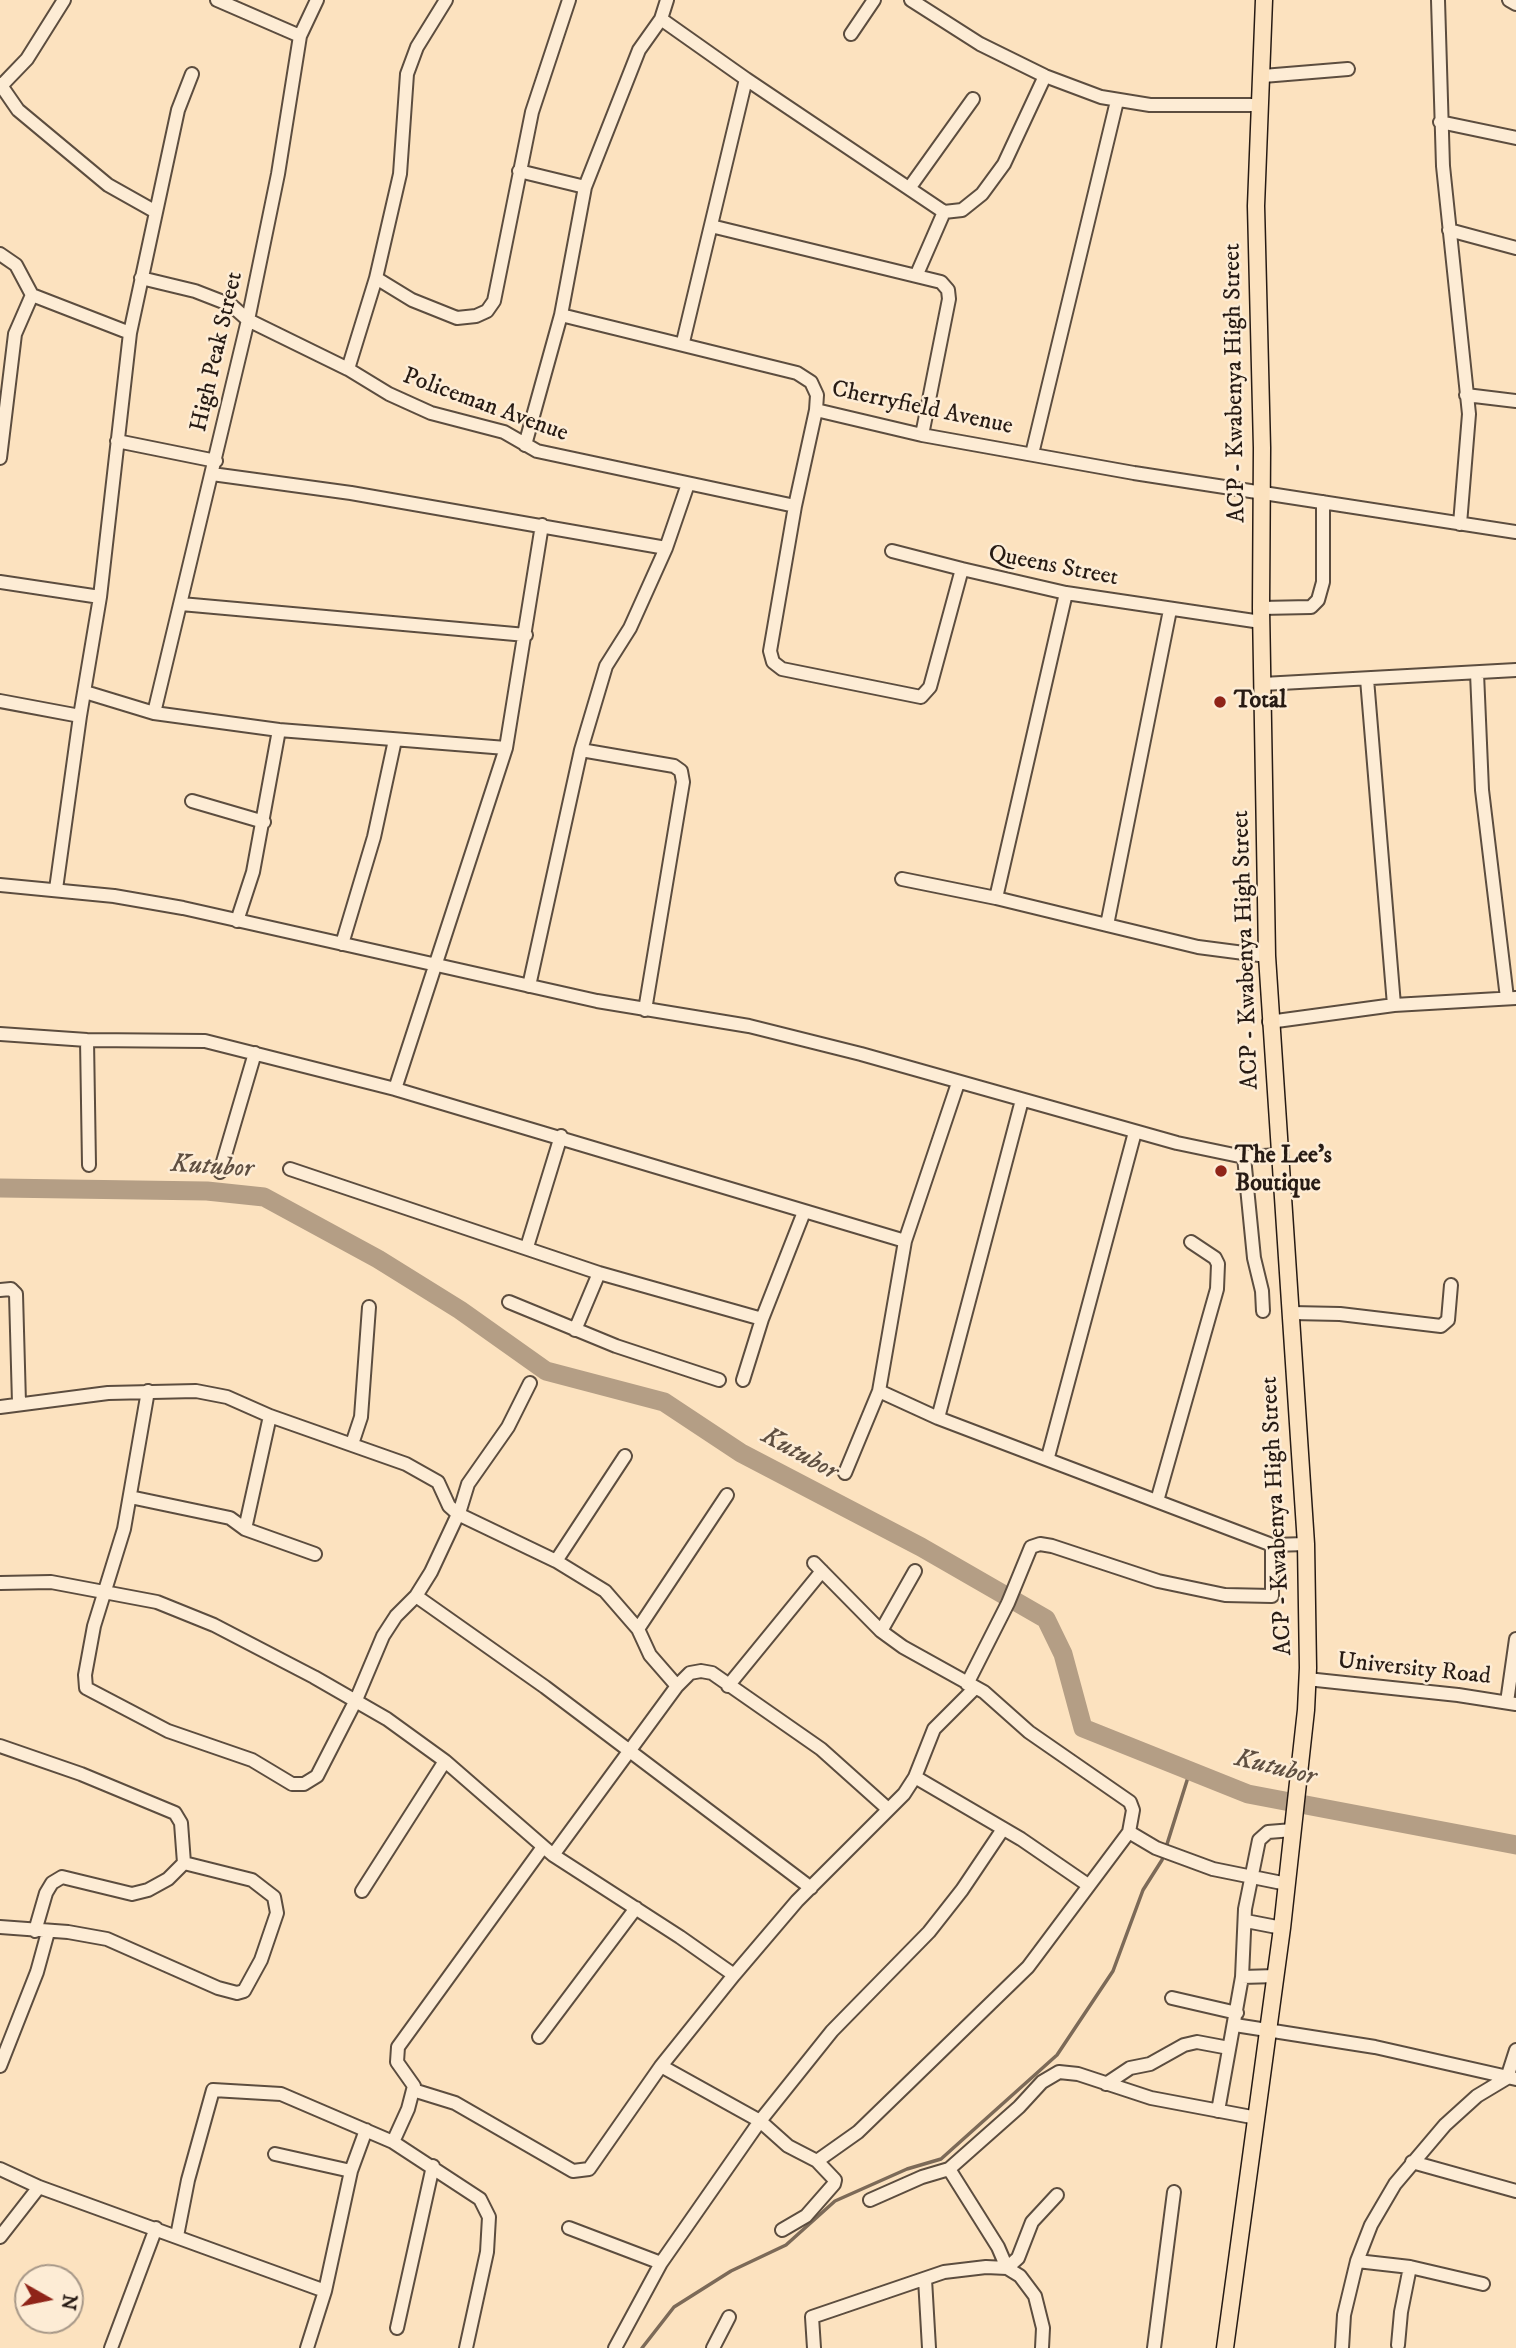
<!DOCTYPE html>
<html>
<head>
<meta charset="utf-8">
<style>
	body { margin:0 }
	#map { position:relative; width:1516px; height:2348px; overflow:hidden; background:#fce2bf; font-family:"IM FELL DW Pica",serif }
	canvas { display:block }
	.north { position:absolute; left:14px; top:2264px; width:70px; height:70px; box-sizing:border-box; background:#fdecd5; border:2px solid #a79888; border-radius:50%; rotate:99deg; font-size:19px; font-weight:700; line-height:28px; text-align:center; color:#271b14 }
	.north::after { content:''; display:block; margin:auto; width:24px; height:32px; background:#8f2418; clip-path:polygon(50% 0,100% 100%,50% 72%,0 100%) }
</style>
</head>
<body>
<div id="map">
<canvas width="1516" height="2348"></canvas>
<div class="north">N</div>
</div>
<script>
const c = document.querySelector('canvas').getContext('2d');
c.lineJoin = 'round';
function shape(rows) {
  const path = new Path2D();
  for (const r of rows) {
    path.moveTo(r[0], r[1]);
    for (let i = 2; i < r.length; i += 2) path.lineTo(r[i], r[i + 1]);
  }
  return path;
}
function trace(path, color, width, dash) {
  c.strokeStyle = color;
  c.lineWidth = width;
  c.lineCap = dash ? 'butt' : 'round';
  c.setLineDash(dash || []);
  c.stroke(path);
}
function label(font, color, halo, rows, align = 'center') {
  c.font = font + ' "IM FELL DW Pica",serif';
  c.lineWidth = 5;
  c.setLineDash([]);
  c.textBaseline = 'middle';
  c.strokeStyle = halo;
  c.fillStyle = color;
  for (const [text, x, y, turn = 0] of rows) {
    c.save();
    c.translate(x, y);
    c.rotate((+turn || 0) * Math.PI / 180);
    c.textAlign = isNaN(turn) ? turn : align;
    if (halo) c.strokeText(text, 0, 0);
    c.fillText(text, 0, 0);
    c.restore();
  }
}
const stream = shape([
	[642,2348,674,2307,731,2271,786,2245,835,2201,907,2169,941,2159,1057,2055,1113,1971,1143,1890,1162,1860,1190,1771]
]);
const river = shape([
	[0,1188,207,1191,264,1197,378,1259,460,1310,546,1371,664,1402,741,1453,921,1547,1046,1619,1063,1654,1083,1728,1248,1794,1516,1845]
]);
const minor = shape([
	[217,0,300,36],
	[446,0,417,47,407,74,400,174,376,278,412,300,457,318,476,316,487,311,494,301,532,112,569,0],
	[667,0,661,19,746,79,683,342],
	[911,0,980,44,1045,76,1101,97,1150,105,1259,105],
	[1438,0,1443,166,1469,414,1460,524],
	[1509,0,1516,4],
	[851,34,874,0],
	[1263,76,1348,69],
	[746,79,944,212,917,274],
	[0,84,18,110,108,185,156,212],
	[1,86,27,59,64,0],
	[1440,122,1516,138],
	[519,171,585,187],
	[910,187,973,99],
	[944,212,962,210,982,194,1004,164,1045,76],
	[711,226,941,282,948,290,949,299,922,435],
	[1449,230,1516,248],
	[0,254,16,265,32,295,130,333],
	[141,278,195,291,231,305,248,320,348,369,389,394,431,413,504,432,537,451,795,506],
	[561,315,797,373,811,382,817,395,816,410,922,435,1134,473,1516,532],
	[348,369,376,278],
	[1466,395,1516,401],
	[816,410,795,506,770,651,773,662,782,669,921,697,930,687,962,569,1066,593,1261,622],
	[117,441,216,461],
	[525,445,561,315,585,187,639,50,661,19],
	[1032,454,1117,101],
	[0,458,15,334,32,295],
	[212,474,351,493,666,548],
	[892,551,962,569],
	[0,582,100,597],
	[1066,593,996,898,1107,925,1170,610],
	[181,604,526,635],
	[1261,608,1311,607,1318,600,1323,582,1323,502],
	[1477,673,1482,790,1507,998],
	[1367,679,1394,1005],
	[1263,684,1516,670],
	[85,692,154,713,279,730,506,748],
	[0,701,80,716],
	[154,713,248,320,278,174,300,36,317,0],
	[581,750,674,766,681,771,683,782,645,1010],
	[192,801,264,822],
	[902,879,996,898],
	[0,885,114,896,183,908,597,1001,749,1026,861,1054,1177,1143,1244,1157,1280,1155],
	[56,889,80,716,100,597,130,333,178,110,192,74],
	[237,921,253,872,279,730],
	[1107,925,1198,947,1267,956],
	[342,944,374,837,395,740],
	[529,986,581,750,606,666,630,628,666,548,688,484],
	[1269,1022,1394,1005,1516,998],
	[0,1034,87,1040,205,1041,395,1089,905,1241],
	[87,1040,89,1165],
	[395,1089,506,748,542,525],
	[1244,1157,1254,1258,1262,1291,1263,1311],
	[290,1169,599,1273,762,1319],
	[220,1172,255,1053],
	[527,1247,561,1136],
	[0,1290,11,1289,16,1294,19,1403],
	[509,1302,616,1346,719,1380],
	[1292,1313,1340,1314,1441,1326,1448,1320,1451,1285],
	[575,1330,599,1273],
	[743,1380,762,1319,804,1212],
	[148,1391,124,1529,94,1626,85,1675,86,1688,168,1731,252,1760,292,1784,304,1784,317,1776,356,1700,383,1636,396,1616,416,1596,431,1572,460,1510,468,1484,508,1427,530,1383],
	[879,1391,938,1418,1272,1545,1306,1544],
	[0,1407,108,1393,196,1391,227,1397,270,1416,406,1464,438,1482,449,1506,458,1514,556,1561,605,1591,638,1629,650,1655,677,1686],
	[938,1418,1022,1100],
	[352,1444,361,1417,369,1307],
	[1048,1457,1135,1132],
	[845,1473,879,1391,905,1241,958,1083],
	[130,1497,230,1518,245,1529,315,1554],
	[1157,1501,1217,1289,1218,1264,1215,1258,1191,1242],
	[245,1529,270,1416],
	[556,1561,625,1456],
	[814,1563,881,1631,903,1647,984,1692,1029,1732,1130,1802,1133,1810,1129,1832,1028,1967,858,2132,817,2161],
	[0,1583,51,1582,157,1602,214,1625,314,1677,387,1719,445,1761,553,1855,680,1937,734,1975],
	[416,1596,545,1687,811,1888],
	[638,1629,727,1495],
	[881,1631,915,1571],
	[1307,1679,1458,1695,1516,1704],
	[967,1684,1008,1603,1031,1547,1040,1544,1052,1546,1158,1581,1225,1595,1272,1596,1272,1545],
	[728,1686,822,1571],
	[1507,1702,1516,1639],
	[0,1746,81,1774,175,1813,181,1823,184,1863,168,1879,148,1890,132,1894,62,1877,52,1883,46,1893,35,1931],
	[915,1777,1021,1839,1088,1885],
	[1129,1832,1156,1848,1213,1869,1287,1884],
	[553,1855,677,1686,690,1673,701,1671,712,1673,821,1749,888,1809],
	[362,1891,445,1761],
	[1246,1921,1282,1928],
	[0,1927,68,1932,107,1939,218,1988,237,1993,244,1991,261,1960,277,1913,274,1897,252,1880,184,1863],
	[1276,1976,1242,1977,1245,1909,1259,1840,1268,1832,1293,1830],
	[1172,1998,1237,2013],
	[1235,2025,1375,2047,1516,2079],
	[539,2037,636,1908],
	[0,2066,37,1972,48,1932],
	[661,2066,760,2121,788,2146,817,2161,835,2180,834,2184,806,2216,782,2230],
	[1106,2084,1130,2068,1150,2064,1184,2045,1197,2042,1229,2048],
	[413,2090,455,2103,573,2171,589,2169,661,2066,734,1975,797,1901,904,1794,915,1777,934,1729,975,1688],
	[1218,2111,1242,1977],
	[393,2142,408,2109,414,2086,397,2062,398,2047,543,1847],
	[275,2154,351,2171],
	[1412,2162,1516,2191],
	[0,2169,39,2187,325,2291],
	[949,2169,998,2247,1007,2268,1020,2276,1035,2296,1043,2328,1042,2348],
	[870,2200,922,2177,949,2169,1019,2107,1042,2082,1059,2072,1078,2074,1151,2098,1257,2118],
	[569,2228,661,2263],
	[177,2236,188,2180,213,2090,281,2094,393,2142,480,2199,489,2217,487,2252,466,2348],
	[0,2237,39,2187],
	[1357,2261,1410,2267,1483,2284],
	[925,2279,929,2348],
	[397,2328,433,2166],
	[1398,2345,1401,2312,1410,2267],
	[111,2348,156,2228],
	[307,2348,325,2291,351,2171,366,2130],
	[615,2348,661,2263,760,2121,832,2031,929,1932,962,1890,1003,1829],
	[713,2348,729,2317],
	[814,2348,812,2317,944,2272,986,2267,1007,2268,1018,2258,1032,2222,1057,2195],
	[1154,2348,1174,2192],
	[1342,2348,1344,2315,1357,2261,1371,2225,1395,2184,1445,2125,1477,2096,1507,2078,1516,2050]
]);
const major = shape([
	[1225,2348,1282,1928,1306,1710,1308,1668,1306,1544,1267,956,1261,608,1262,448,1256,206,1264,0]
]);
const markers = [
	[1220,702,7,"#8f2418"],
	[1221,1171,7,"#8f2418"]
];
const streetNames = [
	["High Peak Street",218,352,-77],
	["ACP - Kwabenya High Street",1236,383,-91],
	["Policeman Avenue",485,406,20],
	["Cherryfield Avenue",922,409,12],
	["Queens Street",1053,567,11],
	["ACP - Kwabenya High Street",1247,950,-92],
	["ACP - Kwabenya High Street",1278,1516,-93],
	["University Road",1414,1670,6]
];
const poiNames = [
	["Total",1234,702],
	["The Lee's",1235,1157],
	["Boutique",1235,1185]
];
const waterNames = [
	["Kutubor",212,1168,4],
	["Kutubor",799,1455,29],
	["Kutubor",1275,1769,14]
];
trace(stream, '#7c6a58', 3.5);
trace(river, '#b49e85', 19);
trace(minor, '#5c4d3f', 16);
trace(major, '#271b14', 19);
trace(minor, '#fdecd5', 12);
trace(major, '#fce2bf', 16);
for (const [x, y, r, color] of markers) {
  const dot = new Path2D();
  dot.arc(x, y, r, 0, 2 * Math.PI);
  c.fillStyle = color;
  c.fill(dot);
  trace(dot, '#fdecd5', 2.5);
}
label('24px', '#271b14', '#fdecd5', streetNames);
label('bold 24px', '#271b14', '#fdecd5', poiNames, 'left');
label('italic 26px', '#5f4f41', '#fdecd5', waterNames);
</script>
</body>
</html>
